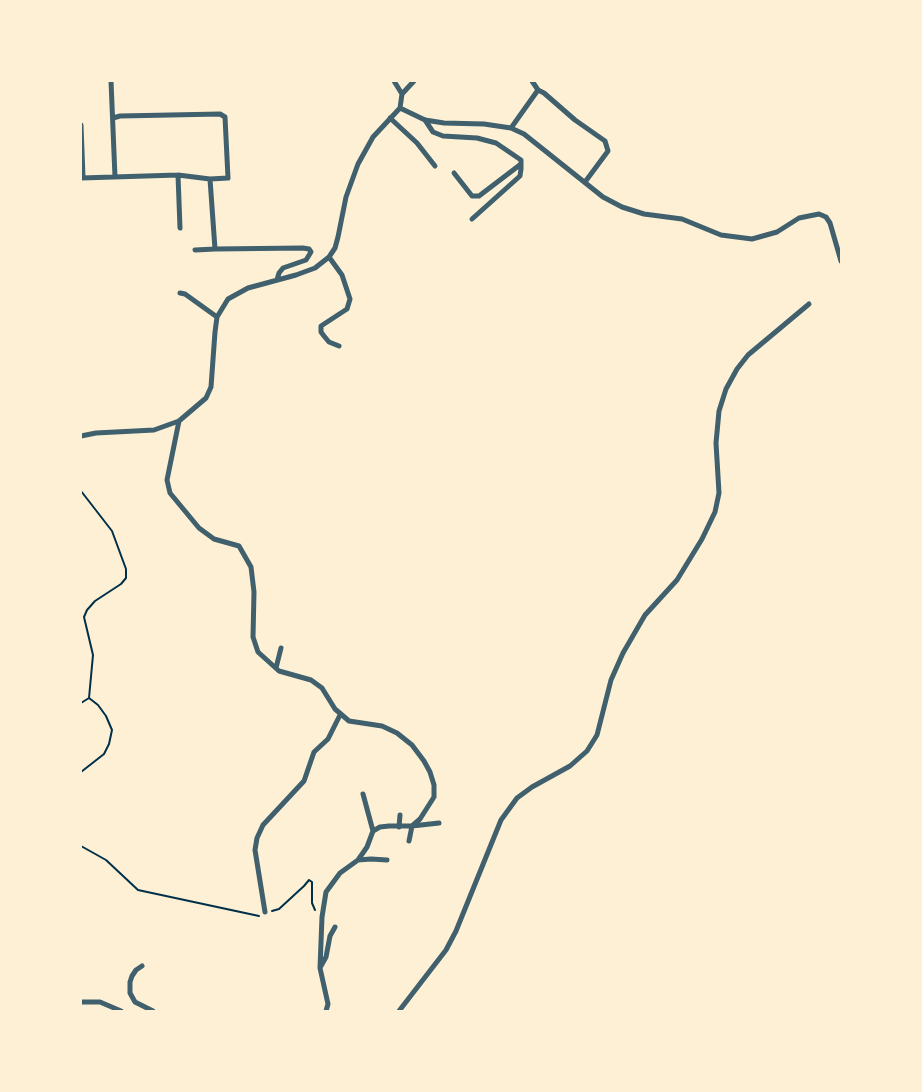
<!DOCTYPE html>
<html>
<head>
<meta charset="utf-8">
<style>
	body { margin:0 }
	#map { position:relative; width:922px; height:1092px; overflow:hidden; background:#fdf0d5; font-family:Montserrat,sans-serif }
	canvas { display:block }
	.frame { position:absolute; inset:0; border:82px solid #fdf0d5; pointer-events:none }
</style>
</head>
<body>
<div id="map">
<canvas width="922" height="1092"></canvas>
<div class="frame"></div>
</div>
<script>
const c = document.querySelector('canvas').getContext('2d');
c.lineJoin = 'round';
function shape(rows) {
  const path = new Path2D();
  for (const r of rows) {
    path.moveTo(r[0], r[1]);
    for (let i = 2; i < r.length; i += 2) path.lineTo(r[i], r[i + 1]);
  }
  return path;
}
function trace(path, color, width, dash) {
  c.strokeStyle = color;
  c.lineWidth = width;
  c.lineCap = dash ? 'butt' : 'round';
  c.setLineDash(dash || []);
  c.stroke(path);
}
const path = shape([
	[81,491,112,531,126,569,126,578,121,584,95,601,87,610,84,617,93,655,89,698],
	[81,703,89,698],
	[81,772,104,754,109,744,112,730,106,716,98,705,89,698],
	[81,846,106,860,138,890,259,916],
	[272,911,279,909,304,886,309,880,312,882,312,903,315,910]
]);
const minor = shape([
	[111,81,115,177],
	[532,81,538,90,544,93,575,120,605,141,608,151,585,182],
	[402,94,414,81],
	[400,108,425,120,444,123,484,124,511,128,524,134,603,197,622,207,644,214,682,219,721,235,752,239,777,232,799,218,819,214,826,217,830,223,841,261],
	[113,118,120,116,220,114,225,117,228,178,210,179],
	[390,118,417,143,435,166],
	[425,120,433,132,443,136,477,138,496,143,521,160,521,169,520,176,472,219],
	[81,125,83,177],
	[511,128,538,90],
	[454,173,472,196,479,196,521,164],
	[178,175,180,228],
	[81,178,178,175,210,179,215,249,303,248,309,249,311,252,306,260,283,268,279,273,277,280],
	[195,250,215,249],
	[329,257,342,275,350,299,347,309,321,326,321,332,324,336,329,342,339,346],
	[180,293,185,294,217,317],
	[179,421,167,480,170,493,199,528,214,539,239,546,251,567,254,592,253,637,258,652,279,671,311,680,322,688,335,709,349,721,382,726,397,733,412,745,424,761,430,772,434,785,434,797,420,819,412,826,389,826,380,827,373,831,367,847,358,860,340,873,326,892,322,917,320,968,328,1004,326,1011],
	[81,436,96,433,154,430,179,421,206,398,211,387,215,332,217,317,228,299,248,288,296,275,315,268,329,257,335,248,338,237,346,197,358,164,373,137,400,108,402,94,394,81],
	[276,668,281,648],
	[363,794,373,831],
	[399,827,400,815],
	[409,841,412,826,439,823],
	[358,860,371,859,387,860],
	[265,912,255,850,257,838,263,825,304,781,314,752,328,739,340,715],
	[142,966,136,970,132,976,130,982,130,993,135,1002,153,1011],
	[321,966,326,957,330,936,335,927],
	[81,1002,100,1002,121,1011],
	[399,1011,446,950,456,931,501,820,517,798,532,787,570,766,587,751,597,735,611,680,623,653,645,615,677,580,702,539,715,512,719,493,716,443,719,411,726,389,737,369,748,355,809,304]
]);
trace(path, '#003049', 2);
trace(minor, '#3f606c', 5);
</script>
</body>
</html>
